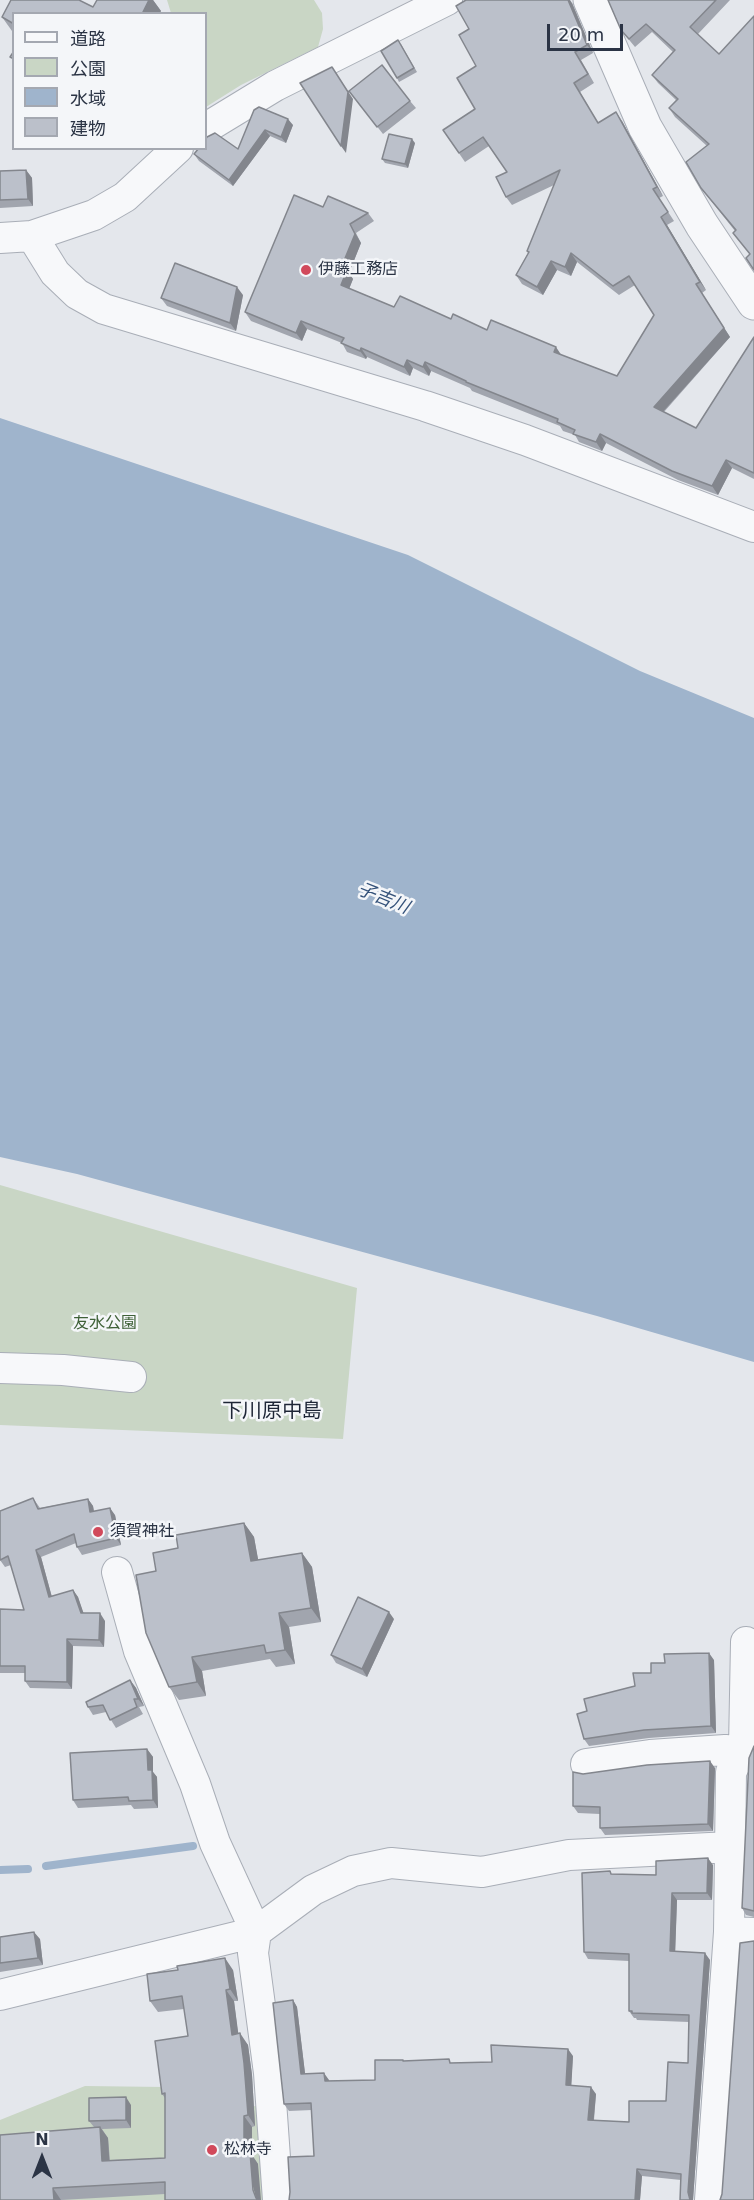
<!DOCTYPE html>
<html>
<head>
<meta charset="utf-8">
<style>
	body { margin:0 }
	#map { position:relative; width:754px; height:2200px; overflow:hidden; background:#e4e7ec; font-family:"DejaVu Sans","Noto Sans JP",sans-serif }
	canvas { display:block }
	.legend { position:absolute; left:12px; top:12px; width:195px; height:138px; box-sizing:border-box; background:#f4f6f9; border:2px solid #a4a8b1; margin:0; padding:8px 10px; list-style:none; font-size:18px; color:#2b3445 }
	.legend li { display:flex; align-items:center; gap:12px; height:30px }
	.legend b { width:30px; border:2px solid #a4a8b1 }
	.north { position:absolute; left:12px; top:2128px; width:60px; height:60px; -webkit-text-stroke:4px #f4f6f9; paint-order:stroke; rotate:0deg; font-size:16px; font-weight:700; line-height:24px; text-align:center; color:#2b3445 }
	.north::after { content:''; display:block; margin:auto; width:21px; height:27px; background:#2b3445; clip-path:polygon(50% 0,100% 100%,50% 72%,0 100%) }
	.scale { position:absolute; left:547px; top:24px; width:76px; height:27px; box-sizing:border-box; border:3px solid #2b3445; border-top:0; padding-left:8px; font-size:18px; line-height:21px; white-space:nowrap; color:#2b3445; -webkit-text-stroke:4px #f4f6f9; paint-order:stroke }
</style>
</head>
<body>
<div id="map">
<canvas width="754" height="2200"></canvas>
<ul class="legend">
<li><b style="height:8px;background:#f7f8fa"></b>道路</li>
<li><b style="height:16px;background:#c9d6c5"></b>公園</li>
<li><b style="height:16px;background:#9fb4cc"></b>水域</li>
<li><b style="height:16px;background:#bbc0ca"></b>建物</li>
</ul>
<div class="north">N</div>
<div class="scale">20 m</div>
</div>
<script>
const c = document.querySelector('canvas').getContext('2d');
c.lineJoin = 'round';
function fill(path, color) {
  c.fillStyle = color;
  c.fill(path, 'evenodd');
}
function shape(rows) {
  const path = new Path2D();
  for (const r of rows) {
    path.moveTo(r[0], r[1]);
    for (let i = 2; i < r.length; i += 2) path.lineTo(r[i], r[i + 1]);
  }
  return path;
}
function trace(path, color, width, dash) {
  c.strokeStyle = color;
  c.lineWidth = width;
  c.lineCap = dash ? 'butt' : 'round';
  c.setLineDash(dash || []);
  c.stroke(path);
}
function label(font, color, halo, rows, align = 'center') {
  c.font = font + ' "DejaVu Sans","Noto Sans JP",sans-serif';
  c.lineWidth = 5;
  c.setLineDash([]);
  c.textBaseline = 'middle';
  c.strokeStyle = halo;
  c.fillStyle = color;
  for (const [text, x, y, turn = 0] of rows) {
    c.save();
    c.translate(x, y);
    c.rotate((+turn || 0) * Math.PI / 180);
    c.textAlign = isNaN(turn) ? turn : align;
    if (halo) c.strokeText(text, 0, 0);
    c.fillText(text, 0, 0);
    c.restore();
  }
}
const green = shape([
	[167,0,314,0,322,13,323,29,318,47,241,85,206,107,206,14,171,13],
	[0,1185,357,1288,343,1439,0,1425],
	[85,2086,165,2087,166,2116,256,2106,268,2200,0,2200,0,2120]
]);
const water = shape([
	[0,418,408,555,640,671,754,718,754,1362,597,1316,77,1174,0,1157]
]);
const stream = shape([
	[46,1866,193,1846],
	[0,1870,28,1869]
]);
const minor = shape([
	[206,128,275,86,447,0],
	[32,236,55,273,77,294,104,309,425,406,525,440,754,527],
	[0,238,32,236,94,215,125,197,178,148],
	[0,1368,63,1370,131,1377],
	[117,1572,139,1651,195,1784,215,1843,256,1932,253,1953,269,2073,278,2200],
	[586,1764,650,1755,725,1750,741,1752],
	[729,1932,754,1933],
	[0,1995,256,1932,313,1890,353,1871,391,1863,482,1872,569,1855,730,1847],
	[710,2200,729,1932,731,1772,744,1747,746,1642]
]);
const tertiary = shape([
	[590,0,645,127,702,225,754,303]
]);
const wall = shape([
	[11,0,79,0,93,7,97,0,153,0,161,11,159,14,14,14,14,32,12,31,2,17],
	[608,0,730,0,698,34,754,270,750,254,733,233,735,231,701,188,707,146,675,117,669,108,676,100,658,83,652,75,673,52,652,32,635,47,621,30],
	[572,3,593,53,581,60,594,83,580,92,598,123,622,121,663,196,659,198,674,221,667,225,706,290,702,293,730,337,664,412,696,428,754,337,754,479,732,468,718,495,678,480,606,443,602,451,579,442,575,435,563,431,560,426,472,391,470,388,431,371,429,376,413,368,410,376,367,357,366,359,347,352,342,343,307,329,302,341,251,321,245,312,323,207,368,213,374,221,356,233,361,243,349,273,353,279,349,289,394,307,451,319,487,330,562,356,617,376,654,315,635,285,619,295,577,262,571,276,557,270,543,295,522,284,516,275,528,253,527,251,554,185,512,205,506,197,507,172,489,146,465,162,443,130,475,109,476,66],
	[401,44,417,72,399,82,397,78],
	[349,91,410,101,416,108,383,134],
	[254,110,293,125,286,143,270,136,233,186,199,161,194,154,238,149],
	[415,143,408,168,385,163,382,159],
	[26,170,32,178,33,206,0,208,0,171],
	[243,295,236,331,167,306,161,298],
	[33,1498,40,1508,88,1499,93,1506,94,1511,115,1515,121,1545,82,1555,77,1547,76,1543,41,1557,52,1597,73,1590,78,1597,83,1613,105,1621,104,1647,73,1646,72,1689,30,1688,25,1681,25,1673,0,1673,0,1609,24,1610,11,1565,5,1567,0,1560],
	[244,1523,254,1537,258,1560,302,1553,312,1567,321,1622,289,1627,295,1664,276,1667,270,1659,202,1671,206,1696,179,1700,169,1687,156,1571,178,1548],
	[394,1619,367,1677,336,1663,331,1655],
	[714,1660,716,1733,649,1738,589,1746,584,1739,587,1711,635,1686,665,1663],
	[130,1680,136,1688,144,1706,139,1707,143,1714,116,1728,106,1712,93,1715,88,1707],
	[754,1746,754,1917,746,1915,742,1908],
	[147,1749,153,1757,153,1772,157,1777,158,1808,134,1809,131,1805,78,1808,73,1800],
	[715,1768,713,1831,605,1835,600,1828,600,1814,578,1813,573,1806,583,1774],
	[713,1865,712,1900,677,1900,675,1951,710,1960,693,2200,680,2200,681,2180,642,2176,640,2200,289,2200,314,2156,312,2110,289,2111,284,2104,293,2000,297,2007,305,2074,329,2080,329,2081,375,2080,404,2061,452,2063,492,2062,573,2056,571,2085,596,2094,594,2120,629,2122,666,2101,688,2063,689,2022,637,2020,636,2018,634,2018,629,2011,629,1961,588,1959,584,1952,612,1874,656,1875],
	[0,1937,40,1939,43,1965,0,1972],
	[233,1970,238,2001,234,2001,238,2034,248,2045,252,2075,255,2126,252,2127,252,2155,258,2164,165,2194,61,2200,0,2200,94,2127,89,2121,131,2105,131,2128,102,2129,108,2138,110,2160,165,2158,165,2098,162,2094,188,2036,184,2009,158,2012,150,2001]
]);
const shadedWall = shape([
	[149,0,153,0,161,11,159,14,142,14],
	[568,0,570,0,572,3,593,53,587,45],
	[332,67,353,99,346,153,341,146],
	[616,112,622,121,663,196,657,187],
	[288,119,293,125,286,143,281,137],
	[265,130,270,136,233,186,229,180],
	[412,139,415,143,408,168,405,164],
	[26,170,32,178,33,206,28,199],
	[661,217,667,225,706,290,700,282],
	[350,224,361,243,349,273,353,279,347,294,341,285,341,268],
	[571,253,577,262,571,276,565,267],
	[551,261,557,270,543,295,537,287],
	[696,284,730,337,660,415,654,407],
	[237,287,243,295,236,331,230,323],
	[301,321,307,329,302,341,296,333],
	[556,347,562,356,554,352],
	[361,348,367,357,366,359,360,351],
	[407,360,413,368,410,376,404,367],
	[425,362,431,371,429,376,423,367],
	[600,434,606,443,602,451,596,442],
	[726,460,732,468,718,495,712,486],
	[88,1499,93,1506,95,1519,90,1512],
	[110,1508,115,1515,121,1545,116,1538],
	[244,1523,254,1537,261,1575,251,1561],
	[36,1550,41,1557,54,1605,49,1597],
	[302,1553,312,1567,321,1622,311,1608],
	[73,1590,78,1597,86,1620,81,1613],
	[389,1612,394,1619,367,1677,362,1669],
	[100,1613,105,1621,104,1647,99,1640],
	[279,1613,289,1627,295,1664,285,1650],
	[67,1639,73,1646,72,1689,67,1682],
	[709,1653,714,1660,716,1733,711,1726],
	[192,1657,202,1671,206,1696,197,1682],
	[130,1680,136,1688,144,1706,138,1699],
	[147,1749,153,1757,153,1772,157,1777,158,1808,153,1800,148,1770],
	[710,1761,715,1768,713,1831,708,1824],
	[708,1858,713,1865,712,1900,707,1893],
	[672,1893,677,1900,675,1958,670,1951],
	[34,1932,40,1939,43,1965,38,1958],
	[705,1953,710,1960,693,2200,690,2200,688,2192],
	[225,1958,233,1970,238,2001,230,1989],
	[226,1990,234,2001,240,2046,232,2035],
	[293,2000,297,2007,306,2081,301,2074],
	[240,2033,248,2045,252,2075,255,2126,248,2115],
	[568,2049,573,2056,571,2092,566,2085],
	[324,2073,329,2080,330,2088,325,2081],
	[591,2087,596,2094,593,2127,588,2120],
	[126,2097,131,2105,131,2128,126,2120],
	[244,2116,252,2127,252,2155,258,2164,261,2200,257,2200,256,2198,244,2152],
	[100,2127,108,2138,110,2172,102,2161],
	[637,2169,642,2176,640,2200,635,2200],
	[53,2188,61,2200,54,2200]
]);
const building = shape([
	[11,0,79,0,93,7,97,0,149,0,142,14,14,14,14,24,2,17,11,0],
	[466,0,568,0,587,45,575,52,588,74,574,83,598,123,616,112,657,187,653,189,668,212,661,217,700,282,696,284,724,328,654,407,696,428,754,337,754,473,726,460,712,486,672,471,600,434,596,442,573,434,575,430,557,422,558,419,466,382,466,381,425,362,423,367,407,360,404,367,361,348,360,351,341,343,344,338,301,321,296,333,245,312,294,195,323,207,328,196,368,213,350,224,355,234,341,268,347,270,341,285,394,307,400,296,451,319,453,314,487,330,491,320,556,347,554,352,617,376,654,315,629,276,613,286,571,253,565,267,551,261,537,287,516,275,529,252,527,251,560,170,506,197,496,177,507,172,483,137,459,153,443,130,475,109,457,78,476,66,459,35,469,29,456,6,466,0],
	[608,0,716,0,690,27,719,54,754,16,754,270,746,258,750,254,733,233,736,230,701,188,686,162,709,144,669,108,678,99,652,75,675,50,646,24,629,39,621,30,608,0],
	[398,40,414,68,397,78,381,51,398,40],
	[14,51,14,59,10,57,14,51],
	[382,65,410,101,377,127,349,91,382,65],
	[332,67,348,92,341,146,300,83,332,67],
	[259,107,288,119,281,137,265,130,229,180,194,154,199,148,206,148,206,139,207,137,215,133,238,149,254,110,259,107],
	[389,134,412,139,405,164,382,159,389,134],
	[26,170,28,199,0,200,0,171,26,170],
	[175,263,237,287,230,323,161,298,175,263],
	[33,1498,38,1509,88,1499,90,1512,110,1508,116,1538,77,1547,74,1534,36,1550,49,1597,73,1590,81,1613,100,1613,99,1640,67,1639,67,1682,25,1681,25,1666,0,1666,0,1609,24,1610,8,1556,0,1560,0,1511,33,1498],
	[244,1523,251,1561,302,1553,311,1608,279,1613,285,1650,266,1653,264,1645,192,1657,197,1682,169,1687,146,1633,136,1575,156,1571,153,1553,178,1548,176,1535,244,1523],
	[358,1597,389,1612,362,1669,331,1655,358,1597],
	[709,1653,711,1726,644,1730,584,1739,577,1714,587,1711,584,1699,635,1686,633,1673,651,1673,651,1663,665,1663,664,1654,709,1653],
	[130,1680,138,1699,134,1699,137,1707,110,1720,103,1705,88,1707,86,1702,130,1680],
	[754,1746,754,1911,742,1908,749,1758,754,1746],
	[147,1749,148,1770,152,1770,153,1800,129,1801,128,1797,73,1800,70,1753,147,1749],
	[710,1761,708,1824,600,1828,600,1807,573,1806,573,1772,583,1774,647,1765,710,1761],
	[708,1858,707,1893,672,1893,670,1951,705,1953,688,2192,690,2200,680,2200,681,2174,637,2169,635,2200,289,2200,290,2192,288,2157,314,2156,311,2103,284,2104,273,2003,293,2000,301,2074,324,2073,325,2081,375,2080,375,2060,403,2060,403,2061,449,2059,450,2063,492,2062,491,2045,568,2049,566,2085,591,2087,588,2120,629,2122,629,2101,666,2101,668,2062,688,2063,689,2015,632,2013,632,2011,629,2011,629,1954,584,1952,582,1873,610,1871,611,1874,656,1875,656,1861,708,1858],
	[34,1932,38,1958,0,1963,0,1937,34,1932],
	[754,1941,754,2200,720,2200,722,2194,740,1943,754,1941],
	[225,1958,230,1989,226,1990,232,2035,240,2033,244,2063,248,2115,244,2116,244,2152,250,2152,253,2190,256,2198,258,2200,165,2200,165,2182,53,2188,54,2200,0,2200,0,2135,100,2127,102,2161,165,2158,165,2093,162,2094,155,2041,188,2036,182,1996,150,2001,147,1974,178,1970,177,1966,225,1958],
	[126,2097,126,2120,89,2121,89,2098,126,2097]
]);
const markers = [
	[306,270,6,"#d1495b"],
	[98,1532,6,"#d1495b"],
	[212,2150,6,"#d1495b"]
];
const poiNames = [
	["伊藤工務店",318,270],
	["須賀神社",110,1532],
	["松林寺",224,2150]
];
const parkNames = [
	["友水公園",105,1324]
];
const waterNames = [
	["子吉川",383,899,22]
];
const quarterNames = [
	["下川原中島",272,1412]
];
fill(green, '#c9d6c5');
fill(water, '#9fb4cc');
trace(stream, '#9fb4cc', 8);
trace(minor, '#a9aeb7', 32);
trace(tertiary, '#a9aeb7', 35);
trace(minor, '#f7f8fa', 30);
trace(tertiary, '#f7f8fa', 33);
fill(wall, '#a1a5ae');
fill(shadedWall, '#83868d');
fill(building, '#bbc0ca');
trace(building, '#83868d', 1.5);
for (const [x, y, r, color] of markers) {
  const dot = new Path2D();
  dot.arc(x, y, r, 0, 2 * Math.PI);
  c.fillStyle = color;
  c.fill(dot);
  trace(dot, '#f4f6f9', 2);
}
label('16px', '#2b3445', '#f4f6f9', poiNames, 'left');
label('16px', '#3f6138', '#f4f6f9', parkNames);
label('italic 18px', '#34527a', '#f4f6f9', waterNames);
label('20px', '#1d2536', '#f4f6f9', quarterNames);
</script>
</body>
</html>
